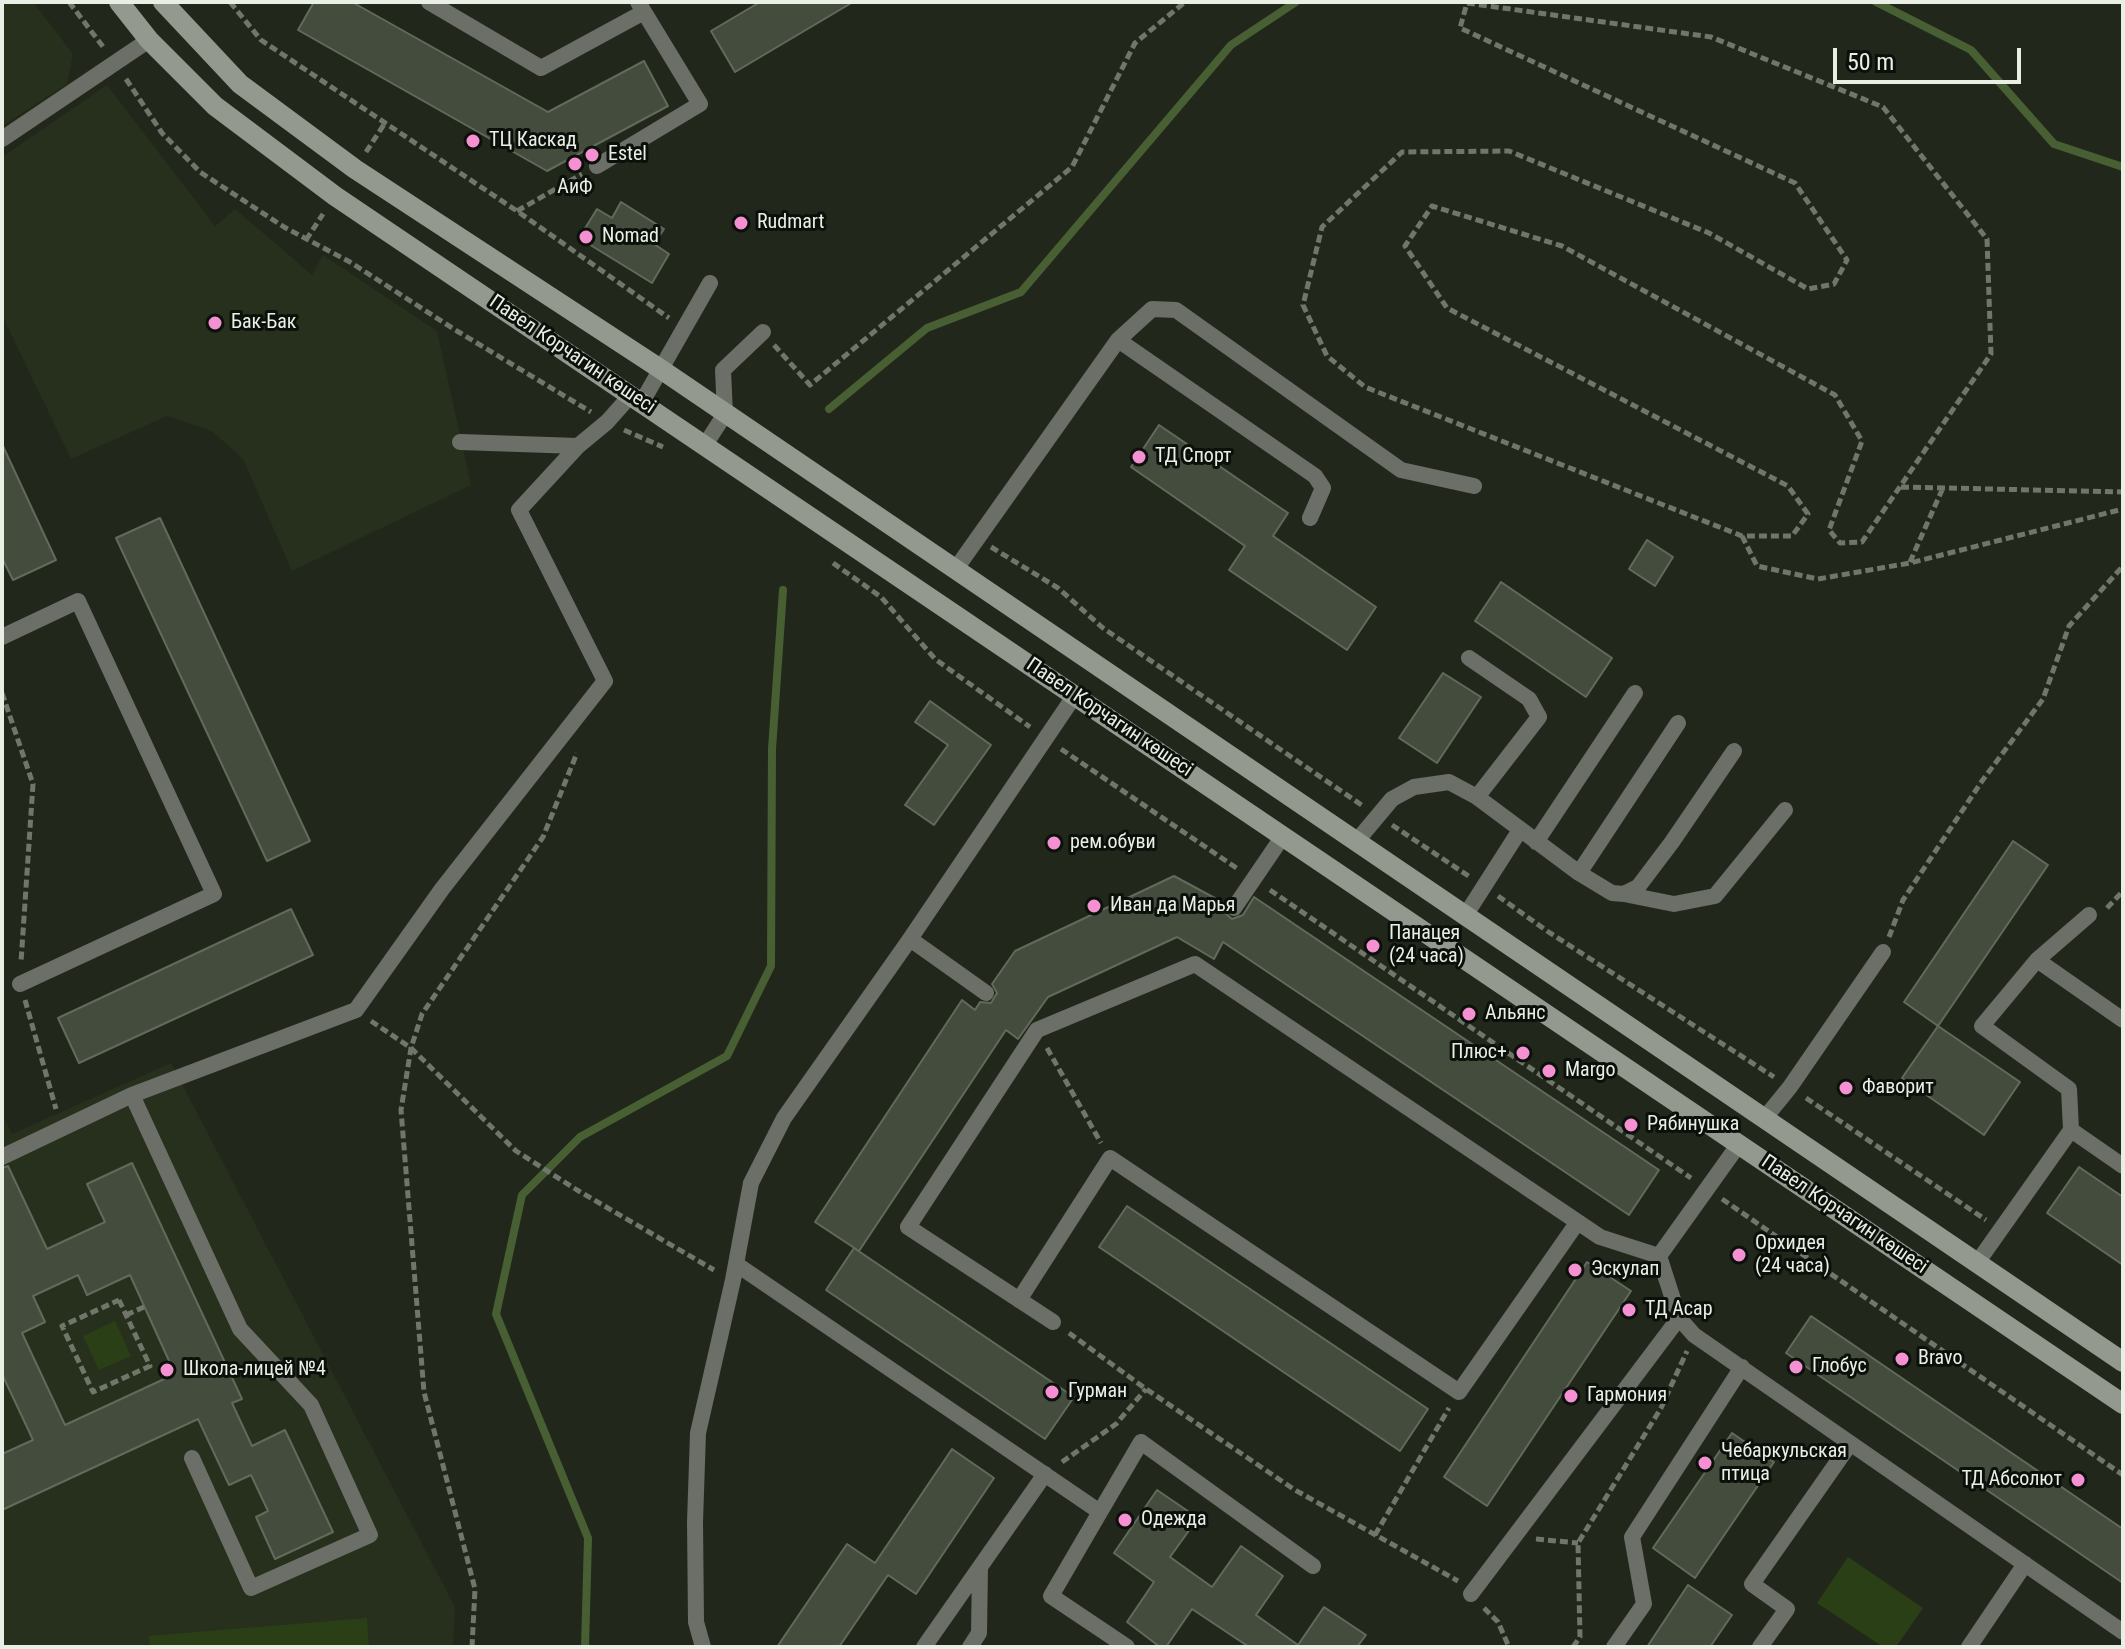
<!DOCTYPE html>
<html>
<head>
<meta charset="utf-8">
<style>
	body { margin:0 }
	#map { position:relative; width:2125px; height:1649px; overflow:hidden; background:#21281b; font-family:"Roboto Condensed",sans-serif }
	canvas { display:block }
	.frame { position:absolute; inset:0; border:4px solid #eaefe6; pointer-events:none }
	.scale { position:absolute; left:1833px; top:48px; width:188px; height:36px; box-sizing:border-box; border:4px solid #eaefe6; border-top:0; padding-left:10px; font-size:24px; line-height:28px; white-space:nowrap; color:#eaefe6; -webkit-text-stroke:6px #0c100a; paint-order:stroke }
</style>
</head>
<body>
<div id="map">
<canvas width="2125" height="1649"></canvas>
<div class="frame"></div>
<div class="scale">50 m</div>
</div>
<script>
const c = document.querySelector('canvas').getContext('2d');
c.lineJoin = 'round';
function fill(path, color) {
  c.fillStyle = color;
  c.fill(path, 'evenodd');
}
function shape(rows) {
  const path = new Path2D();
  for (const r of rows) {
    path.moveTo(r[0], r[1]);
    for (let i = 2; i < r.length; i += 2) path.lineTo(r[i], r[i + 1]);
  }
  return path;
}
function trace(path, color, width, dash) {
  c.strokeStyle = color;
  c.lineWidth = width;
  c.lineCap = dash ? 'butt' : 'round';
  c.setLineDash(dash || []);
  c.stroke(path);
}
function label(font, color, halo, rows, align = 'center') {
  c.font = font + ' "Roboto Condensed",sans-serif';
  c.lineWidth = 6;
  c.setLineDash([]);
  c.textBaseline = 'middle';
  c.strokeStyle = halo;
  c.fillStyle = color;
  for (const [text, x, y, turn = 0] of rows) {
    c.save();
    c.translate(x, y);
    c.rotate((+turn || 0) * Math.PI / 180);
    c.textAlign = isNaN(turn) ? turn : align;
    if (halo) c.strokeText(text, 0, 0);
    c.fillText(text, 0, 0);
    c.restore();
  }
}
const built = shape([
	[2,2,33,2,73,54,67,84,2,126],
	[107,85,215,226,235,209,312,275,323,255,437,331,471,485,292,571,243,459,212,431,167,416,71,459,2,315,2,157],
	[171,1063,455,1607,453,1647,2,1647,2,1113,12,1134]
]);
const green = shape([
	[115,1321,131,1356,99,1370,83,1336],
	[1848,1557,1923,1608,1896,1647,1883,1647,1817,1603],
	[367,1618,369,1647,150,1647,149,1636]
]);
const stream = shape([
	[1876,2,1971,50,2054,144,2123,167],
	[829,409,927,328,1021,292,1231,45,1296,2],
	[585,1647,588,1538,496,1314,522,1195,580,1137,727,1056,771,966,772,749,783,590]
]);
const building = shape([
	[314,2,352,2,548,112,644,61,668,106,547,171,298,30,314,2],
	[760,2,853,2,735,72,711,31,760,2],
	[621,202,664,229,654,244,669,254,652,283,579,238,597,209,612,218,621,202],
	[1159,425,1288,513,1273,536,1376,607,1347,650,1229,570,1245,546,1131,467,1159,425],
	[2,444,56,560,13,580,2,558,2,444],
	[160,518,310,841,267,861,116,538,160,518],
	[1647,540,1673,557,1655,586,1629,569,1647,540],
	[1501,582,1612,658,1586,697,1475,621,1501,582],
	[1443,673,1481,697,1437,763,1399,738,1443,673],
	[930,701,991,745,934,825,905,805,948,745,915,722,930,701],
	[2013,841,2048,865,1938,1026,1904,1002,2013,841],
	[1174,876,1224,903,1225,913,1232,919,1243,915,1254,897,1659,1170,1629,1215,1223,942,1214,959,1177,937,1048,997,1018,1039,1006,1030,859,1251,815,1222,962,1000,975,1010,980,1002,991,1003,997,993,992,984,1015,951,1174,876],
	[291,909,313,955,79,1063,58,1018,291,909],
	[1938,1026,2020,1082,1984,1135,1902,1078,1938,1026],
	[132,1163,242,1399,232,1403,252,1446,285,1430,333,1532,275,1559,256,1517,268,1511,251,1475,229,1485,198,1419,2,1510,2,1454,33,1440,2,1374,2,1168,8,1166,47,1249,105,1222,87,1184,132,1163],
	[78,1275,87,1295,130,1275,175,1374,65,1425,22,1333,45,1322,33,1296,78,1275],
	[2079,1167,2123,1197,2123,1265,2047,1213,2079,1167],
	[1127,1206,1428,1409,1400,1451,1099,1247,1127,1206],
	[854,1248,1074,1397,1045,1439,826,1290,854,1248],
	[1587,1262,1631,1291,1487,1506,1444,1477,1587,1262],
	[1811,1316,2123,1529,2123,1583,1786,1353,1811,1316],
	[1732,1433,1774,1462,1695,1578,1653,1548,1732,1433],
	[952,1449,994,1478,916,1594,888,1575,839,1647,777,1647,847,1544,875,1563,952,1449],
	[1157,1490,1198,1518,1170,1557,1212,1587,1241,1546,1283,1576,1256,1615,1298,1645,1324,1607,1366,1635,1357,1647,1249,1647,1192,1609,1166,1647,1160,1647,1127,1622,1154,1582,1114,1553,1157,1490],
	[1688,1585,1732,1615,1710,1647,1647,1647,1688,1585]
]);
const path = shape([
	[69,2,104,48],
	[230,2,261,40,517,211,669,318],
	[1467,3,1711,37,1883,107,1987,239,1991,354,1862,542,1840,543,1829,530,1862,441,1835,395,1562,246,1432,206,1405,246,1447,308,1788,486,1808,514,1792,536,1742,536,1365,387,1327,356,1303,305,1322,227,1402,152,1509,151,1709,233,1808,289,1834,284,1847,260,1795,183,1460,28,1467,3],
	[126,79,162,133,200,172,284,227,350,262,457,331,591,412],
	[366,152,385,123],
	[517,211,582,174],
	[306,240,323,214],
	[774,345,810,385,1072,167,1135,43,1185,2],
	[624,430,663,447],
	[1901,487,2123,492],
	[1742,536,1757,566,1818,579,1910,563,2123,509],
	[991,547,1058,588,1103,628,1363,806],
	[1910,562,1942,490],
	[833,563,881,597,935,659,1030,727],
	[2,693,33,784,21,962],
	[1061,749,1238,869],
	[1392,825,1470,877],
	[1270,890,1691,1178],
	[1498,896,1547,931,1774,1077],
	[2107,908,2123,891],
	[1889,937,1903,900,1982,781,2043,699,2069,626,2123,566],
	[25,1000,56,1109],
	[371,1021,411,1048,516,1151,577,1190,714,1270],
	[1047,1048,1101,1143],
	[1806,1098,1986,1220],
	[1722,1199,2123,1475],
	[119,1300,150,1366,93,1392,62,1326,119,1300],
	[126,1315,144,1307],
	[1069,1333,1146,1389,1295,1490,1458,1581],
	[1062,1462,1116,1424,1146,1389],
	[1375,1535,1449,1408],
	[1536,1539,1578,1543],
	[1484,1608,1498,1622,1509,1647],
	[472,1647,475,1589,424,1392,401,1110,411,1048,422,1014,543,837,577,753],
	[1573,1647,1580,1637,1578,1543,1661,1408,1687,1351]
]);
const lane = shape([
	[429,2,541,68,644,12],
	[2,139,149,40],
	[597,166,700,104,638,2],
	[1118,340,1315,476,1323,488,1310,518],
	[642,402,710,283],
	[460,442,578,446],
	[705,445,725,414,723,370,763,332],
	[955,570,1118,340,1152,309,1176,310,1401,470,1474,486],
	[2,637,78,601,214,894,20,984],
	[1469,658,1529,699,1539,717,1477,797],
	[1356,842,1392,799,1414,787,1449,782,1477,797,1579,873,1612,893,1624,894,1638,887,1672,842,1734,751],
	[1536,842,1635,693],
	[1579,873,1678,723],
	[1624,894,1674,904,1715,896,1785,810],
	[1234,908,1283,836],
	[2089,915,2037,960,1982,1026,2069,1089,2071,1130,2123,1166],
	[1465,916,1520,830],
	[910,939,986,993],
	[2037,960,2123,1020],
	[132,1095,240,1329,311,1405,370,1535,251,1588,192,1458],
	[1764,1119,1790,1087,1883,952],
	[2,1157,132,1095,356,1010,442,889,605,681,519,510,578,446,607,422,631,395],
	[1659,1256,1739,1144],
	[1977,1263,2071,1130],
	[736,1264,1100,1512,1051,1596,1127,1647],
	[1019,1300,1110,1158,1459,1392,1577,1223],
	[1053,1322,908,1227,1037,1030,1195,964,1600,1237,1659,1256,1679,1318,1694,1335,2123,1632],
	[1100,1512,1141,1442,1313,1566],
	[1471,1594,1679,1318],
	[703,1647,696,1622,695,1522,698,1433,733,1280,751,1183,784,1118,910,939,1075,695],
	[924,1647,1045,1474],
	[970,1647,979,1633,980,1567],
	[1614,1647,1644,1604,1632,1537,1742,1367],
	[1760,1647,1787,1609,1752,1584,1850,1444],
	[1969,1647,2025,1564]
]);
const secondary = shape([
	[119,2,149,40,215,106,335,196,2123,1404],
	[163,2,240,84,355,169,662,370,2123,1362]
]);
const markers = [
	[473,141,8,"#f591d2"],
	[592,155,8,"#f591d2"],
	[575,164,8,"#f591d2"],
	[741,223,8,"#f591d2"],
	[586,237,8,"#f591d2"],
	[215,323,8,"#f591d2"],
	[1139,457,8,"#f591d2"],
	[1054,843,8,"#f591d2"],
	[1094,906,8,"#f591d2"],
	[1373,946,8,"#f591d2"],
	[1469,1014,8,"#f591d2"],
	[1523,1053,8,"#f591d2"],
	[1549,1071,8,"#f591d2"],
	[1846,1088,8,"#f591d2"],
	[1631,1125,8,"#f591d2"],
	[1739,1255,8,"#f591d2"],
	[1575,1270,8,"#f591d2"],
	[1629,1310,8,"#f591d2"],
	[1902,1359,8,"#f591d2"],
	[1796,1367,8,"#f591d2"],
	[167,1370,8,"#f591d2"],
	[1052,1392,8,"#f591d2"],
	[1571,1396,8,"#f591d2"],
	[1705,1463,8,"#f591d2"],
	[2078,1480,8,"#f591d2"],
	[1125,1520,8,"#f591d2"]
];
const poiNames = [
	["ТЦ Каскад",489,141],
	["Estel",608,155],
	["АиФ",575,188,"center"],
	["Rudmart",757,223],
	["Nomad",602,237],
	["Бак-Бак",231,323],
	["ТД Спорт",1155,457],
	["рем.обуви",1070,843],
	["Иван да Марья",1110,906],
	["Панацея",1389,934],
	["(24 часа)",1389,957],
	["Альянс",1485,1014],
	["Плюс+",1507,1053,"right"],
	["Margo",1565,1071],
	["Фаворит",1862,1088],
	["Рябинушка",1647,1125],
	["Орхидея",1755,1244],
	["(24 часа)",1755,1267],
	["Эскулап",1591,1270],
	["ТД Асар",1645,1310],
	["Bravo",1918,1359],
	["Глобус",1812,1367],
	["Школа-лицей №4",183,1370],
	["Гурман",1068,1392],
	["Гармония",1587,1396],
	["Чебаркульская",1721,1452],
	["птица",1721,1475],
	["ТД Абсолют",2062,1480,"right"],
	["Одежда",1141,1520]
];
const streetNames = [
	["Павел Корчагин көшесі",572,355,34],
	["Павел Корчагин көшесі",1109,718,34],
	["Павел Корчагин көшесі",1844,1215,34]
];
fill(built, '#26301d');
fill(green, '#2b3f17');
trace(stream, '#485f33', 8);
fill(building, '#444c3d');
trace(building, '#626a5b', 2);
trace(path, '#70766a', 5, [8, 4]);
trace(lane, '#6b6f68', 16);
trace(secondary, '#93998e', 20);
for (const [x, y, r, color] of markers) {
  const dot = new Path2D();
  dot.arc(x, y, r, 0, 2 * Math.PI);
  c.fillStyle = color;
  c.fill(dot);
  trace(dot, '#0c100a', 3);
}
label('20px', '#eaefe6', '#0c100a', poiNames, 'left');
label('20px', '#eaefe6', '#0c100a', streetNames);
</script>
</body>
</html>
